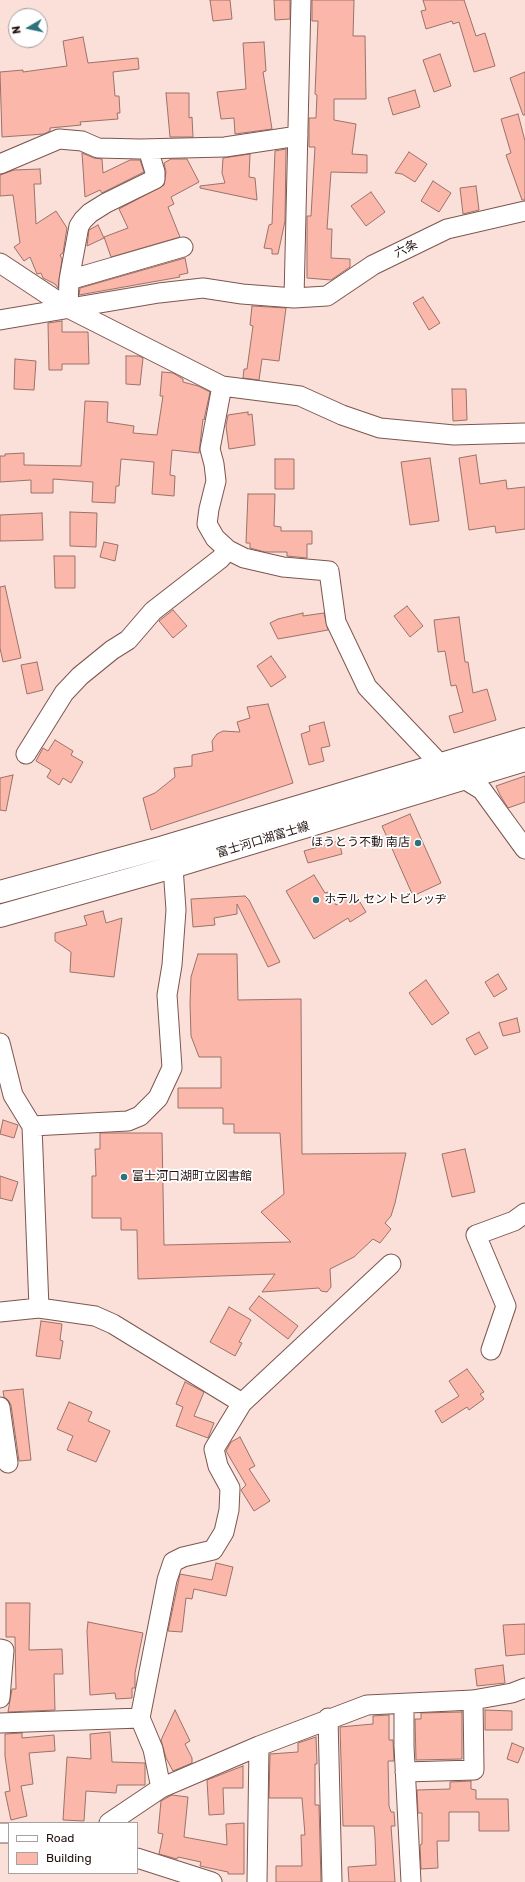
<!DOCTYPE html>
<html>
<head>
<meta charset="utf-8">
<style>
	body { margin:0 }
	#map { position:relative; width:525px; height:1882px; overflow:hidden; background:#fbdfd9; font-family:Rubik,sans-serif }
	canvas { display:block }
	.legend { position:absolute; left:8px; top:1822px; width:130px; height:52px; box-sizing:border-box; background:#fff; border:1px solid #a7a19f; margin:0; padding:5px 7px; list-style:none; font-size:12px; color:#231310 }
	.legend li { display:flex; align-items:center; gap:8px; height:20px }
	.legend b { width:20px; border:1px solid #a7a19f }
	.north { position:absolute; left:8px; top:8px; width:40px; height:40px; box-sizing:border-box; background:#fff; border:1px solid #a7a19f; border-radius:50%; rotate:261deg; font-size:11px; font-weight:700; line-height:16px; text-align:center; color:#231310 }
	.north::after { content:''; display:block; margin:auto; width:14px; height:18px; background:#2c727f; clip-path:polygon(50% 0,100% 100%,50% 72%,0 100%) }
</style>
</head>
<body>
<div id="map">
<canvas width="525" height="1882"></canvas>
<ul class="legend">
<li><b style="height:5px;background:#fff"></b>Road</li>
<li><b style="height:11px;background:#fbb8aa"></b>Building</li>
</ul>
<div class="north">N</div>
</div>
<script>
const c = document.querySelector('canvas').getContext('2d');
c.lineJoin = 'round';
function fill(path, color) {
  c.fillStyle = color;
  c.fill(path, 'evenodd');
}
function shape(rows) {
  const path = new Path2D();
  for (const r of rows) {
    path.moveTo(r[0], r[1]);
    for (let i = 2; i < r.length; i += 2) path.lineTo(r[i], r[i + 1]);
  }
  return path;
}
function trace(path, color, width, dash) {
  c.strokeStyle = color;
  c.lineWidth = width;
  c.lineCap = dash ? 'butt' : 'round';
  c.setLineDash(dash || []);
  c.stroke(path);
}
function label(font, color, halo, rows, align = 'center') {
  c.font = font + ' Rubik,"Noto Sans JP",sans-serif';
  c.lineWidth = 3.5;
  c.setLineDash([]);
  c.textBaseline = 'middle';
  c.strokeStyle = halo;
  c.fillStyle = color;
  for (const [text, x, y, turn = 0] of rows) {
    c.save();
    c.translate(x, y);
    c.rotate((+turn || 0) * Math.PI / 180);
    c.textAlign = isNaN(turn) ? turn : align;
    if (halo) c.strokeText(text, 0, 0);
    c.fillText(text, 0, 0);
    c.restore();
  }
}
const building = shape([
	[210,0,230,0,232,19,213,21,210,0],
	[274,0,290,0,290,19,275,20,274,0],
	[312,0,354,0,353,36,365,36,366,99,334,99,334,120,356,124,352,154,367,155,367,173,331,172,327,229,332,229,331,258,350,259,350,267,331,280,307,278,307,216,311,216,315,147,309,147,309,118,316,118,317,95,315,94,318,21,312,21,312,0],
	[423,0,464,0,476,36,485,33,495,66,474,72,459,22,453,24,452,21,426,29,421,11,426,10,423,0],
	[83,37,88,63,138,58,139,69,113,72,115,96,119,96,120,113,117,113,118,119,80,122,81,125,50,128,50,131,44,134,2,137,0,72,23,70,23,72,67,66,63,41,83,37],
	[264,42,266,71,263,72,272,129,235,134,234,118,221,119,217,92,246,89,243,43,264,42],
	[440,54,451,86,434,92,423,60,440,54],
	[525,72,525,115,523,115,510,78,525,72],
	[415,90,420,107,393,115,388,98,415,90],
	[166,93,189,93,189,118,192,117,193,137,170,137,166,93],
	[518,114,525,141,525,200,522,200,506,155,511,153,501,119,518,114],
	[286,149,285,221,278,254,272,254,272,249,264,248,269,225,272,224,275,151,286,149],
	[409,152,427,164,415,182,402,174,395,173,409,152],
	[82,153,94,158,102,159,103,173,130,160,140,160,144,172,102,193,100,190,85,197,82,153],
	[250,154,249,177,255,178,257,200,200,188,200,186,225,183,222,173,223,158,250,154],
	[171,159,187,159,199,182,171,197,174,204,168,207,180,237,111,257,104,237,128,228,119,209,164,185,166,172,164,163,171,159],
	[40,169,41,184,34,184,36,224,56,211,67,228,63,253,60,255,62,259,58,288,55,284,43,278,41,273,37,274,30,257,24,261,14,247,20,243,13,195,0,196,0,175,14,170,40,169],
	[433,181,451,193,439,212,421,201,433,181],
	[476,186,479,210,463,214,460,188,476,186],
	[371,192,385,212,366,226,351,206,371,192],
	[98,225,104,238,87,246,89,230,98,225],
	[185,258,188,273,179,275,180,277,79,295,80,288,185,258],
	[423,297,440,323,429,330,413,303,423,297],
	[252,306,286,308,279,361,262,359,259,380,243,378,244,369,247,369,253,326,250,325,252,306],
	[62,321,62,332,88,332,89,364,62,364,62,370,49,370,48,323,62,321],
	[126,356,139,356,143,358,140,385,126,384,126,356],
	[15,359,36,361,34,390,14,389,15,359],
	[162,372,173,373,183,379,183,382,198,386,210,392,204,420,203,419,199,453,172,450,170,475,175,476,174,496,152,494,154,462,121,459,119,486,116,486,115,503,92,502,93,482,53,479,53,493,31,493,31,480,0,482,0,456,5,456,5,454,24,453,24,465,81,466,85,401,108,402,107,422,134,426,133,433,157,435,163,396,160,396,162,372],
	[452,389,466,389,467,420,453,421,452,389],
	[248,412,248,415,252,414,255,445,229,449,226,426,228,415,248,412],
	[476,455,480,484,506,480,507,489,525,487,525,529,496,533,495,526,469,530,459,458,476,455],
	[430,458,439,521,410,525,401,462,430,458],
	[275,459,294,459,294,489,275,489,275,459],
	[248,494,275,494,274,526,281,527,281,531,312,531,312,544,307,544,307,558,287,556,287,552,265,552,250,548,250,543,246,543,248,494],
	[70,512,97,513,96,547,70,546,70,512],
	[42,513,43,540,0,541,0,515,42,513],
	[104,542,118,545,115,561,100,557,104,542],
	[54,556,75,556,75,588,55,588,54,556],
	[5,586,21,658,3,662,0,648,0,587,5,586],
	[407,606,423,626,410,637,394,616,407,606],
	[173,610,187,626,173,638,159,621,173,610],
	[303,613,303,616,324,613,328,630,278,639,270,623,278,619,303,613],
	[459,617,465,662,468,662,473,693,487,689,496,720,454,733,449,716,463,712,456,685,451,686,445,651,438,652,434,620,459,617],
	[271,656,286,677,271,687,257,666,271,656],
	[37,662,43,690,27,694,21,665,37,662],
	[268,704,293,783,151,830,143,798,155,793,175,777,174,768,192,766,192,755,213,751,212,741,217,734,223,731,240,732,237,722,250,718,247,707,268,704],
	[324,722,330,746,321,748,324,761,309,765,301,734,310,731,309,726,324,722],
	[55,740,73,751,71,755,83,762,71,783,63,778,59,785,47,777,51,770,36,761,43,748,48,751,55,740],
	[13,775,6,811,0,810,0,778,13,775],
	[525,776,525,802,508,808,500,795,496,786,525,776],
	[410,814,441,883,413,896,382,826,410,814],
	[339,841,342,854,308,863,304,851,339,841],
	[314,875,325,893,328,892,336,905,355,894,366,912,350,922,348,918,314,939,286,891,314,875],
	[245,896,249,900,280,962,268,967,237,904,237,914,214,918,215,925,193,927,191,899,245,896],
	[103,911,106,923,122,918,114,977,70,972,71,952,55,941,55,933,87,925,84,916,103,911],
	[198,954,237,954,238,1000,301,999,302,1154,406,1153,395,1203,391,1216,385,1223,391,1229,380,1243,373,1239,354,1257,330,1269,331,1287,327,1292,321,1291,319,1288,262,1292,275,1274,138,1279,137,1230,121,1230,121,1218,92,1218,92,1176,96,1176,95,1149,100,1149,100,1133,162,1133,164,1245,291,1242,261,1212,284,1194,280,1133,234,1133,234,1124,223,1124,223,1108,178,1108,178,1088,221,1088,221,1057,199,1057,191,1036,190,1003,191,977,198,954],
	[498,974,507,989,494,997,485,982,498,974],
	[426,980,449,1013,432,1025,409,993,426,980],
	[517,1018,520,1032,503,1036,499,1023,517,1018],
	[479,1032,488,1048,475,1055,466,1039,479,1032],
	[3,1120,18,1125,14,1138,0,1134,3,1120],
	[465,1149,475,1192,452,1197,442,1154,465,1149],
	[0,1176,18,1182,12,1201,0,1198,0,1176],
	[259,1296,298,1326,288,1339,249,1309,259,1296],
	[229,1307,251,1320,239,1342,242,1343,235,1356,210,1342,229,1307],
	[41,1321,62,1324,60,1340,63,1341,60,1359,36,1356,41,1321],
	[467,1369,484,1392,480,1394,484,1399,469,1410,467,1407,442,1423,435,1411,459,1396,449,1381,467,1369],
	[185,1382,204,1392,194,1416,214,1423,208,1438,176,1426,183,1407,176,1404,185,1382],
	[23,1389,31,1460,19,1461,11,1405,8,1400,4,1397,3,1391,23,1389],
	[69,1402,92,1412,88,1421,110,1431,96,1462,67,1450,73,1436,57,1429,69,1402],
	[240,1437,255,1466,249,1469,270,1501,254,1511,241,1490,246,1485,226,1451,231,1442,240,1437],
	[216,1563,233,1567,226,1596,194,1589,192,1599,186,1598,182,1632,168,1631,180,1574,212,1580,216,1563],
	[6,1603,30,1603,29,1650,62,1649,63,1674,54,1674,55,1710,8,1712,12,1689,16,1689,15,1637,6,1637,6,1603],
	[88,1622,143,1633,135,1673,135,1688,132,1688,132,1698,116,1699,115,1693,90,1695,87,1631,88,1622],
	[525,1624,525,1654,506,1656,503,1625,525,1624],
	[503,1665,505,1683,477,1686,475,1669,503,1665],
	[175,1710,190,1741,185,1744,192,1758,192,1763,173,1771,166,1758,161,1740,175,1710],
	[485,1710,512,1711,512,1730,485,1730,485,1710],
	[462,1712,462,1759,416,1760,415,1719,421,1719,421,1713,462,1712],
	[389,1715,389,1740,393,1740,394,1761,388,1761,389,1806,391,1812,394,1812,395,1826,391,1826,395,1882,349,1882,348,1867,376,1865,375,1837,374,1826,343,1826,340,1727,373,1724,373,1716,389,1715],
	[110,1732,112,1762,145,1763,145,1785,117,1785,116,1793,86,1791,84,1821,63,1820,67,1757,91,1759,90,1734,110,1732],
	[22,1733,22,1738,54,1735,55,1751,29,1753,33,1784,21,1786,27,1816,11,1820,5,1792,10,1791,5,1756,5,1734,22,1733],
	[316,1737,317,1764,315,1764,315,1805,319,1805,321,1882,276,1882,276,1866,302,1866,301,1835,305,1835,302,1798,269,1798,270,1754,298,1752,298,1743,316,1737],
	[512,1743,524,1748,518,1763,507,1759,512,1743],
	[243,1766,243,1788,223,1788,224,1814,209,1815,207,1780,243,1766],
	[471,1781,471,1789,476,1790,476,1799,508,1799,509,1831,479,1831,479,1812,449,1812,449,1841,437,1841,438,1868,421,1869,420,1845,422,1844,422,1813,418,1813,417,1790,450,1789,450,1782,471,1781],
	[172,1795,188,1797,184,1837,227,1845,226,1824,244,1823,244,1874,228,1874,228,1872,200,1866,201,1862,178,1857,177,1859,159,1854,163,1834,158,1833,161,1801,172,1795]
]);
const minor = shape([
	[0,164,59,139,82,141,98,148,140,149,225,147,298,136],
	[0,263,68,308,222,386,210,449,214,464,216,481,209,509,207,524,215,538,228,550,244,558,283,567,329,571,336,622,367,687,440,764,482,790,525,849],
	[69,280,183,247],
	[294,298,301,0],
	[68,308,69,280,79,226,83,220,90,213,106,203,155,179,155,172,148,149],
	[0,320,159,293,203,288,242,294,294,298,327,296,373,265,447,229,525,211],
	[222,386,300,396,342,415,380,428,454,435,525,433],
	[26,754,64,693,80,676,112,650,128,640,153,611,220,559,228,550],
	[0,1043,13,1095,32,1126,39,1308,0,1312],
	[32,1126,128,1121,140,1116,158,1098,172,1068,167,995,172,965,176,910,173,867],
	[39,1308,95,1316,113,1324,242,1403],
	[491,1350,506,1306,476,1235,514,1221,525,1213],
	[0,1407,8,1463],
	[0,1649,4,1650,0,1698],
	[404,1704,404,1746,411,1882],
	[328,1718,332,1882],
	[0,1723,140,1718],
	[405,1772,474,1770,473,1700],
	[161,1788,153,1749,140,1718,167,1580,173,1562,183,1557,213,1550,224,1532,229,1510,230,1488,218,1466,214,1449,242,1403,391,1264],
	[109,1823,161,1788,259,1746,367,1705,473,1700,512,1693,525,1688],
	[0,1833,9,1833],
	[137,1858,212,1882],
	[257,1882,259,1746]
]);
const major = shape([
	[0,892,160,848,525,739],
	[0,916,166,869,525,760]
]);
const markers = [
	[418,843,4,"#2c727f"],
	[316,900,4,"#2c727f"],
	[124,1177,4,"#2c727f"]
];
const streetNames = [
	["六条",406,249,-26],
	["富士河口湖富士線",263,840,-17]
];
const poiNames = [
	["ほうとう不動 南店",410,843,"right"],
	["ホテル セントビレッヂ",324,900],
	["富士河口湖町立図書館",132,1177]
];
fill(building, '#fbb8aa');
trace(building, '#9b7269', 1);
trace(minor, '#7d564e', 21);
trace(major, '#7d564e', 24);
trace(minor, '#fff', 19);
trace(major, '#fff', 22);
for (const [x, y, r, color] of markers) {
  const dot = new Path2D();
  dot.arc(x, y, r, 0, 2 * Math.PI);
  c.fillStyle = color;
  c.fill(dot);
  trace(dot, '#fff', 1.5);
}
label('12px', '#231310', '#fff', streetNames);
label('12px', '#231310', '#fff', poiNames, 'left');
</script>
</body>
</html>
